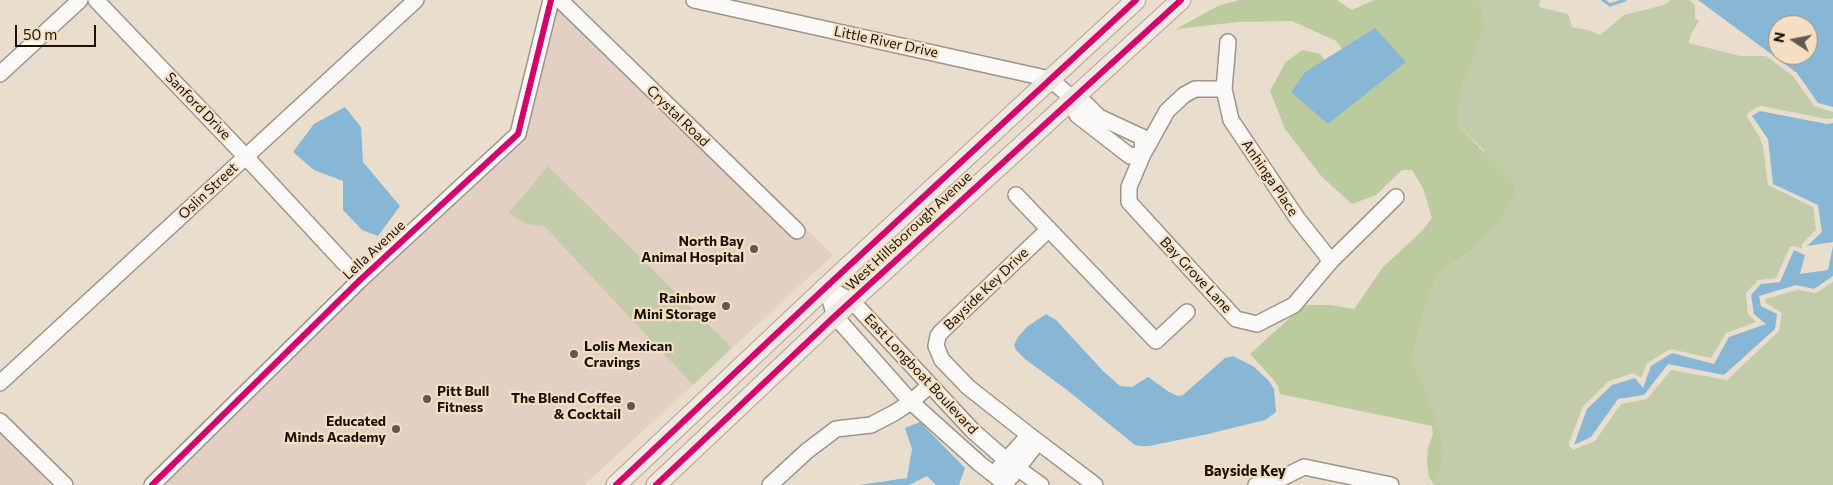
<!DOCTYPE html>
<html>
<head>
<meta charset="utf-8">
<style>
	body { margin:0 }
	#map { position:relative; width:1833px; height:485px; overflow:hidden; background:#e9ddcd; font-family:Commissioner,sans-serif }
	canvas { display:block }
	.north { position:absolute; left:1768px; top:15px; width:50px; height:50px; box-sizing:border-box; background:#f4dfc2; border:1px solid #9d8d78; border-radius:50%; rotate:281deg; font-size:14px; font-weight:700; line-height:20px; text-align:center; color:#1a1208 }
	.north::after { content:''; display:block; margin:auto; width:18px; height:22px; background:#62594d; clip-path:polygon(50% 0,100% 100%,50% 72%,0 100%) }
	.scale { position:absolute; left:15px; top:25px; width:81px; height:22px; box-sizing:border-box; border:2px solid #1a1208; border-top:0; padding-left:6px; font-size:15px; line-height:18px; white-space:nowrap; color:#1a1208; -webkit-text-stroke:4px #f4dfc2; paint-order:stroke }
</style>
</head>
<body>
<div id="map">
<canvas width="1833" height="485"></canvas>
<div class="north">N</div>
<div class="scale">50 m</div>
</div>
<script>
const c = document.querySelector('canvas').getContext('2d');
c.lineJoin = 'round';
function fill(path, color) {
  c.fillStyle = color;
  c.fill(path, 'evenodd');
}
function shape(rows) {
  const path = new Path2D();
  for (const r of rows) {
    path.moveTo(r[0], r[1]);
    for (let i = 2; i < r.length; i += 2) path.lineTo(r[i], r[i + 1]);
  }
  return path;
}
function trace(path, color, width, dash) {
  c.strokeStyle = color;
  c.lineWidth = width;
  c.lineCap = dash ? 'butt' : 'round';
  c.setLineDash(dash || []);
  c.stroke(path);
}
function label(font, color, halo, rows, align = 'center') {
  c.font = font + ' Commissioner,sans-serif';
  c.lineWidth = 4.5;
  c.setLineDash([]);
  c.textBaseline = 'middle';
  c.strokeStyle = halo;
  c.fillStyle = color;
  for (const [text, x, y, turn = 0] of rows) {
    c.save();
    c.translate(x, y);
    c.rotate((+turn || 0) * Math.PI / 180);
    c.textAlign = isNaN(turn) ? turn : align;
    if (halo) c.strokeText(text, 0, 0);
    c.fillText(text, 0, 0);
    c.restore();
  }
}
const commercial = shape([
	[568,0,571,0,833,255,732,348,548,166,526,224,544,226,693,385,584,485,161,485,365,284,523,138,556,4,796,239,806,232],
	[0,429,56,485,0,485]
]);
const green = shape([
	[1478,0,1540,0,1539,7,1568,14,1572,27,1588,30,1600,35,1624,15,1664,5,1671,0,1689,0,1695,5,1695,18,1699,21,1691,34,1689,43,1740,56,1766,56,1793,76,1814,106,1833,112,1833,118,1827,119,1761,106,1757,107,1747,114,1747,117,1759,136,1763,146,1768,185,1813,207,1816,230,1802,244,1802,249,1794,246,1790,247,1776,278,1758,280,1746,293,1748,314,1756,322,1726,333,1711,358,1670,349,1647,363,1641,378,1634,373,1609,381,1583,406,1569,443,1569,446,1573,450,1595,441,1621,404,1647,399,1671,370,1727,380,1779,331,1782,313,1766,303,1765,299,1797,290,1816,293,1833,282,1833,485,1434,485,1433,483,1442,467,1444,455,1412,361,1426,306,1439,273,1474,249,1484,150,1458,126,1461,88,1475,56,1481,3],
	[548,166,732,348,693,385,544,226,526,224,509,213]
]);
const forest = shape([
	[1239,0,1337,0,1352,10,1374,0,1478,0,1481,3,1484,26,1475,56,1461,88,1458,126,1515,183,1513,198,1497,226,1474,249,1439,273,1426,306,1412,361,1426,390,1438,427,1444,455,1442,467,1433,483,1429,477,1427,464,1428,448,1433,434,1432,426,1280,394,1278,386,1273,379,1250,354,1304,305,1331,305,1354,309,1383,267,1422,231,1432,218,1423,188,1412,170,1402,170,1376,195,1352,204,1322,177,1285,129,1270,91,1285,63,1302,50,1320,54,1325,60,1305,72,1291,92,1300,98,1375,29,1342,49,1336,41,1292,21,1239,22,1176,29,1218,6]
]);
const water = shape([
	[1698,0,1833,0,1833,107,1818,103,1797,73],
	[1778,25,1808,25,1808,55,1778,55],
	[1375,28,1406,62,1328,124,1291,92,1305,72],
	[345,107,361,127,363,162,400,206,378,236,362,230,343,210,343,181,314,170,293,152,314,124],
	[1760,111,1827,124,1833,123,1833,242,1807,246,1822,232,1818,205,1773,184,1768,139,1752,116],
	[1833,246,1833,276,1814,289,1796,285,1759,296,1761,306,1777,314,1775,329,1724,375,1668,364,1644,395,1618,399,1591,437,1574,445,1587,409,1612,385,1635,378,1643,388,1651,366,1672,353,1714,364,1729,337,1766,324,1754,314,1751,295,1761,284,1780,282,1794,250,1805,255,1800,274,1828,270],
	[1046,314,1056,320,1103,371,1120,386,1132,387,1148,377,1169,392,1178,396,1183,395,1225,358,1233,356,1253,366,1269,381,1274,389,1276,412,1265,420,1208,434,1149,446,1141,446,1135,445,1067,390,1025,359,1016,350,1014,345,1018,337,1028,326],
	[920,422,965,468,959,485,936,485,927,476,909,485,859,485,907,478,912,449,905,428]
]);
const stream = shape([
	[1603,0,1610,5,1625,0]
]);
const minor = shape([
	[96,0,246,157,360,280],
	[560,0,797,231],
	[694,0,1050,79,1072,98,1086,104,1099,117,1142,137,1143,154],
	[1228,42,1224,89,1231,120,1297,218,1331,261],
	[0,74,80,0],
	[1224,89,1195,89,1184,95,1167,111,1143,154,1129,187,1129,202,1236,319,1257,324,1294,305,1331,261,1396,197],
	[1072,98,1077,115,1117,146,1130,156,1143,154],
	[1016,195,1156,341,1187,312],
	[1049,229,941,332,938,336,936,346,942,360,968,387,1029,435,1095,485],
	[826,287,852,301,973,431,1006,460,1041,485],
	[826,287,835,316,911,402,980,464,1007,485],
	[0,383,416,0],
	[0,421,65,485],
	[999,468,1029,435],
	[1011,477,1038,442],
	[152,485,360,280,518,134,551,0],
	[770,485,807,451,836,429,871,425,894,413,911,402,930,385],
	[1256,485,1276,481,1304,467,1391,485]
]);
const major = shape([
	[616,485,826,287,1136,0],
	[656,485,835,316,1181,0]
]);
const cycleway = shape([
	[152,485,360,280,518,134,551,0],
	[616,485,826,287,1136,0],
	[656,485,835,316,1181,0]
]);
const markers = [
	[754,249,5,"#62594d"],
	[726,306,5,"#62594d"],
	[574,354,5,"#62594d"],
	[427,399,5,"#62594d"],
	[631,406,5,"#62594d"],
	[396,429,5,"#62594d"]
];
const streetNames = [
	["Little River Drive",886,42,12],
	["Sanford Drive",198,106,46],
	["Crystal Road",678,116,44],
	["Anhinga Place",1270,178,56],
	["Oslin Street",208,191,-43],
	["West Hillsborough Avenue",909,231,-43],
	["Lella Avenue",374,250,-43],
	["Bay Grove Lane",1196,275,47],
	["Bayside Key Drive",986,289,-44],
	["East Longboat Boulevard",921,374,47]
];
const poiNames = [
	["North Bay",744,241],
	["Animal Hospital",744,257],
	["Rainbow",716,298],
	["Mini Storage",716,314],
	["Lolis Mexican",584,346,"left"],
	["Cravings",584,362,"left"],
	["Pitt Bull",437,391,"left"],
	["Fitness",437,407,"left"],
	["The Blend Coffee",621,398],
	["& Cocktail",621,414],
	["Educated",386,421],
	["Minds Academy",386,437]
];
const neighbourhoodNames = [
	["Bayside Key",1245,471]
];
fill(commercial, '#e3cfc4');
fill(green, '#c2ccaa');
fill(forest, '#bbcb9d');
fill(water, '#88b6d5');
trace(stream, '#88b6d5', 3);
trace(minor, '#9e9589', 18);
trace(major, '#b4a392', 21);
trace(minor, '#fcfaf8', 15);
trace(major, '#f1e8e1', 19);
trace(cycleway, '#d6006c', 6);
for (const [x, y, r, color] of markers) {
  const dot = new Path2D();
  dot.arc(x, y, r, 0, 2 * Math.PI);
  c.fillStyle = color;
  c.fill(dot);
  trace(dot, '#f4dfc2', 2);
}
label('14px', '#1a1208', '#f4dfc2', streetNames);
label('bold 14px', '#1a1208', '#f4dfc2', poiNames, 'right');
label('bold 15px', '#1a1208', '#f4dfc2', neighbourhoodNames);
</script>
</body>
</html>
